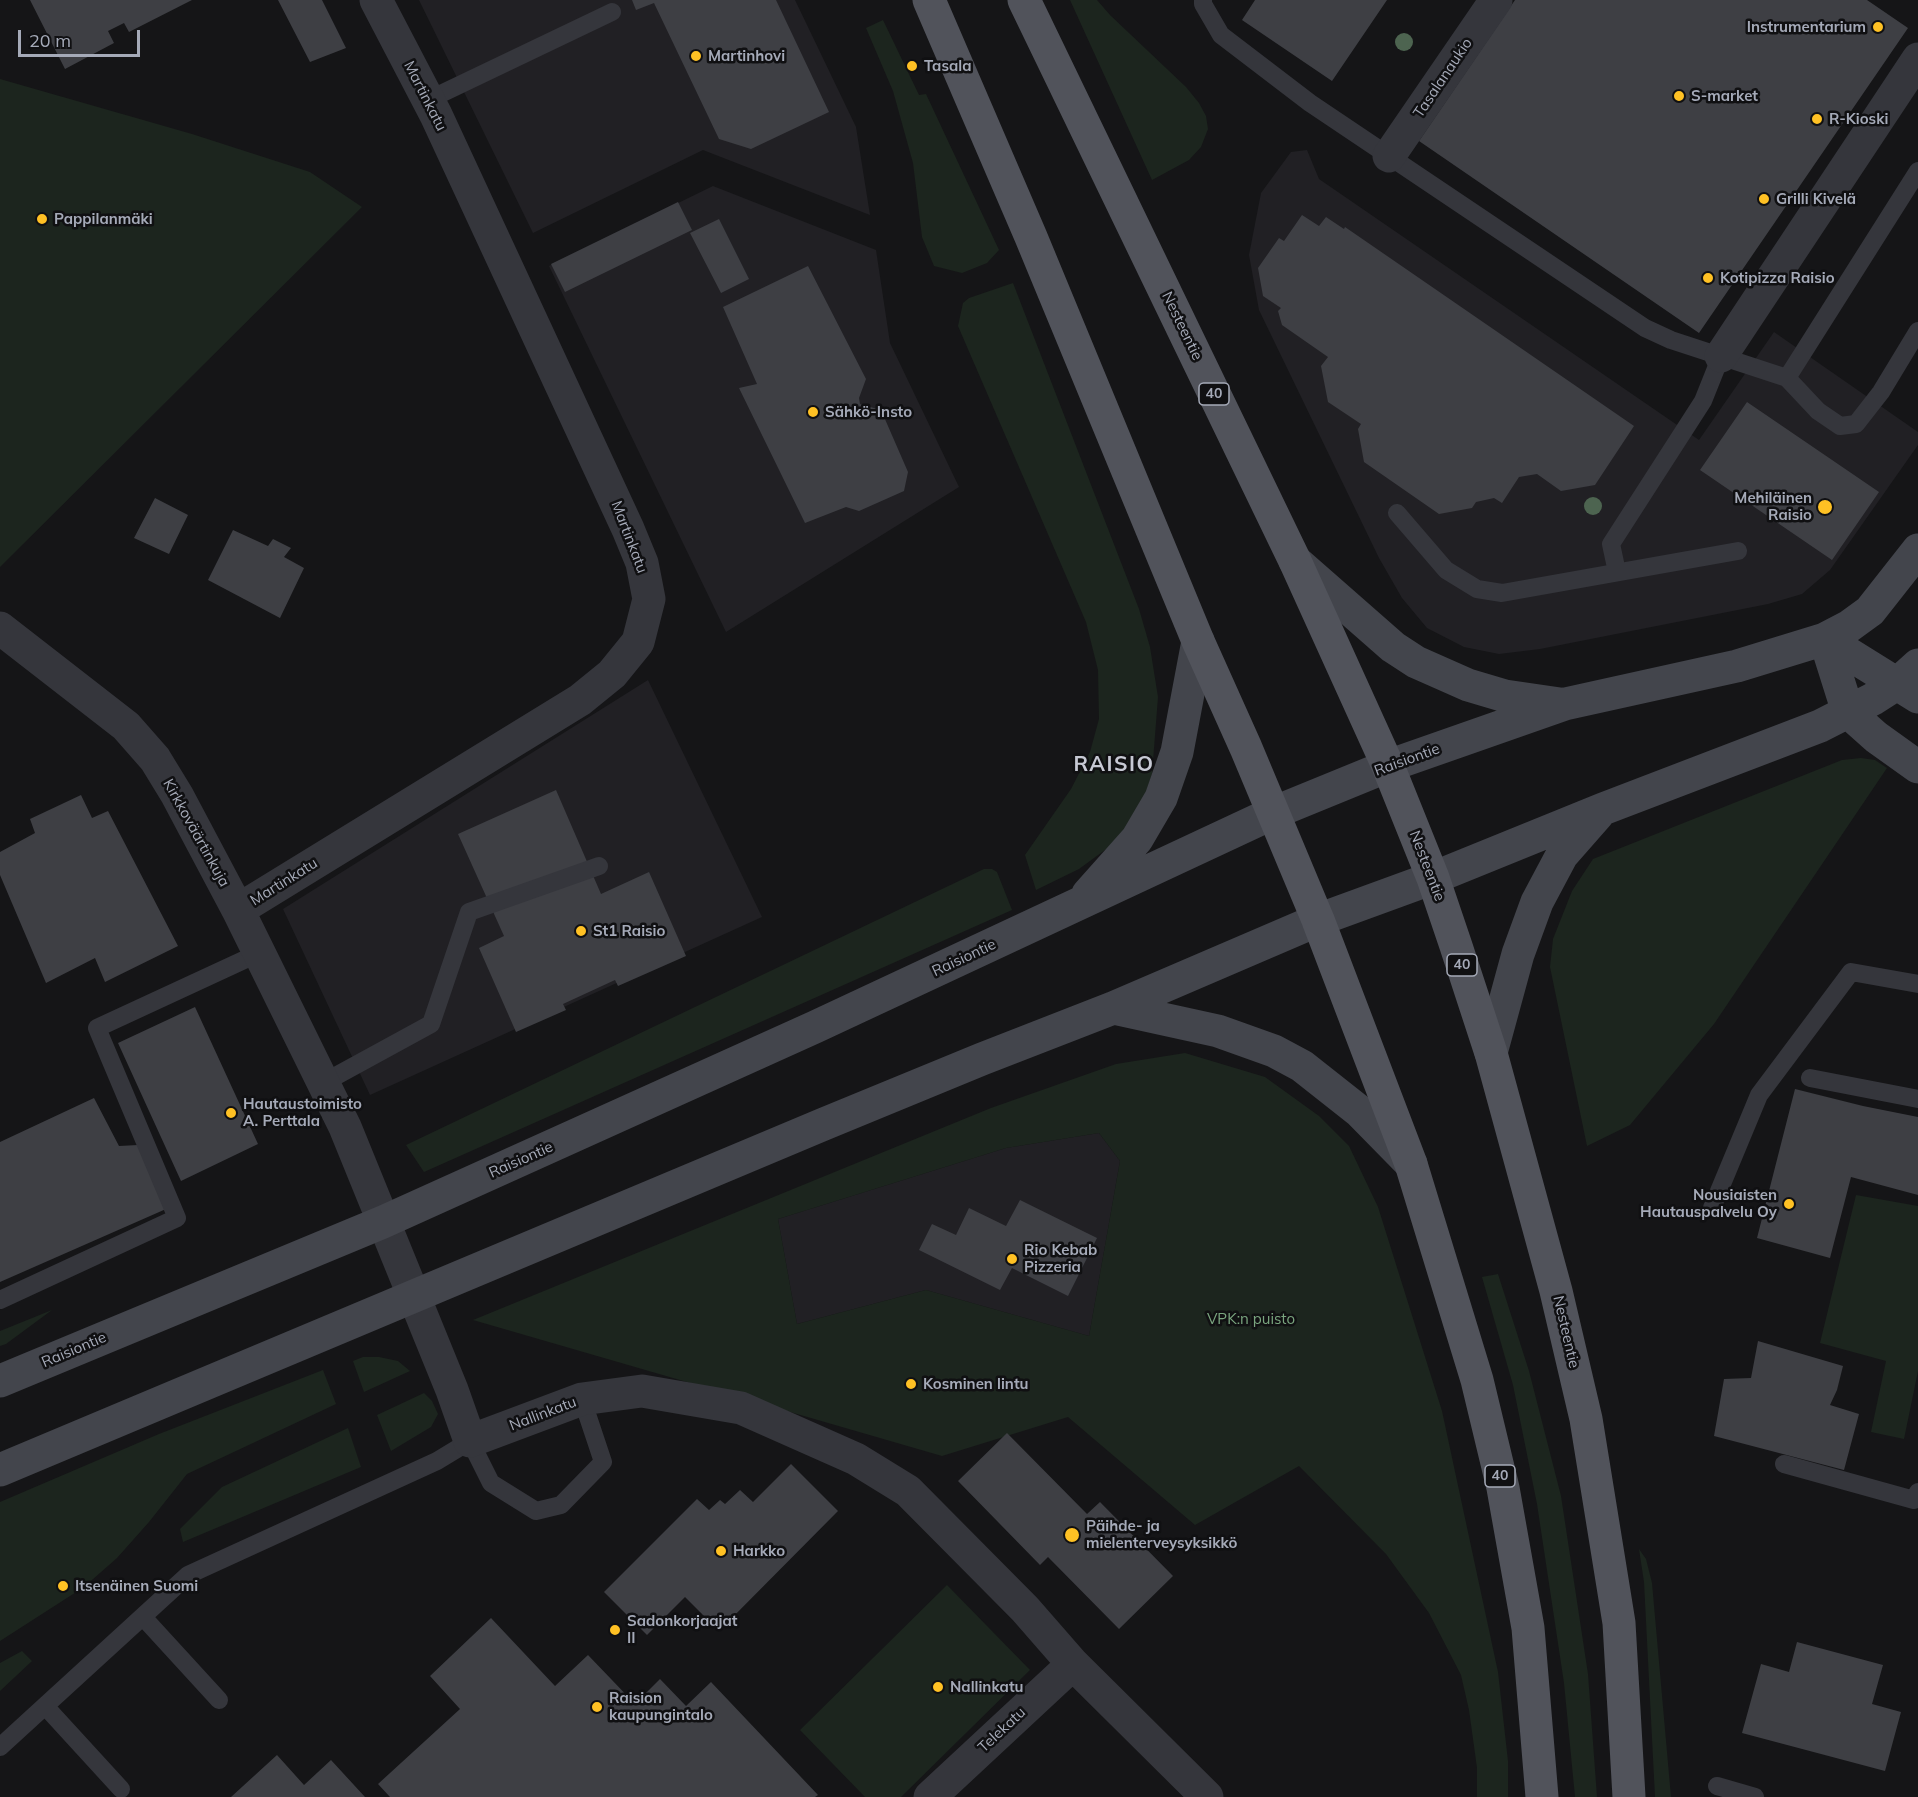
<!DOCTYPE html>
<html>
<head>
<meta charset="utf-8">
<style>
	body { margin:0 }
	#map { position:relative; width:1918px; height:1797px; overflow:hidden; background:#151517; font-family:Mulish,sans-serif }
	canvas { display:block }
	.scale { position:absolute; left:18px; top:30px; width:122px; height:27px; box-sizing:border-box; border:3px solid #a5aab8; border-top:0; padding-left:8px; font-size:18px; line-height:21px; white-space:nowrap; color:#a5aab8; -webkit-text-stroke:4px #101012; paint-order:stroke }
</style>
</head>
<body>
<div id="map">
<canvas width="1918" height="1797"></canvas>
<div class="scale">20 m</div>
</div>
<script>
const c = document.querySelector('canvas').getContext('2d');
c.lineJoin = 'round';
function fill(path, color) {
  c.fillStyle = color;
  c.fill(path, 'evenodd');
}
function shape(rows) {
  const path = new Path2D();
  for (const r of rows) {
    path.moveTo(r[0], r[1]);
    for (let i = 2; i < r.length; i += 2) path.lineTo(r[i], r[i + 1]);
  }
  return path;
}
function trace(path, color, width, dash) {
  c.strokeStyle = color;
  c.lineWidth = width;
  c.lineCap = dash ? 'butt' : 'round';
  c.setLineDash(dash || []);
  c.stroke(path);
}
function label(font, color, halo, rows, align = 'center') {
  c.font = font + ' Mulish,sans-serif';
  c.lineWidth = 5;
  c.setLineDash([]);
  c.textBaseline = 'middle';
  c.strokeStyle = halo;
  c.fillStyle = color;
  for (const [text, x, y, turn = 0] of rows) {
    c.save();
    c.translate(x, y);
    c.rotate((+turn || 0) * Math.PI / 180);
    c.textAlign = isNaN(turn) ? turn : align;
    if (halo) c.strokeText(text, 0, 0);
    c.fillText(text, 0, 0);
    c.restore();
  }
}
const built = shape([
	[419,0,795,0,856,127,870,215,703,150,533,233],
	[1307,150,1319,179,1699,440,1774,332,1918,432,1918,445,1830,570,1802,594,1768,604,1540,649,1499,654,1464,647,1427,628,1402,598,1379,558,1259,310,1249,255,1261,193,1291,152],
	[713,186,876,250,890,343,959,487,726,632,549,266],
	[648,680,762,917,370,1095,283,909],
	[1099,1133,1120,1161,1089,1336,926,1290,797,1324,778,1219,1006,1148]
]);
const green = shape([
	[1070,0,1097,0,1110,15,1186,87,1199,103,1206,116,1208,129,1201,147,1189,160,1152,180],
	[883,20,919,95,926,94,999,250,987,263,962,273,934,266,922,237,913,163,893,91,866,28],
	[0,79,192,134,310,172,362,207,0,567],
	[1013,283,1139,609,1150,647,1158,697,1152,774,1143,801,1128,828,1109,847,1079,869,1036,890,1025,855,1071,789,1090,752,1099,719,1098,670,1086,622,958,326,963,303,969,298],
	[1861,758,1875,760,1887,768,1714,1024,1630,1125,1587,1146,1550,967,1553,939,1572,891,1593,859,1842,760],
	[984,869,992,869,997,872,1012,910,424,1172,406,1145],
	[1185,1053,1265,1077,1319,1116,1349,1146,1378,1207,1442,1411,1498,1672,1508,1761,1508,1797,1477,1797,1477,1768,1469,1710,1461,1675,1429,1613,1386,1554,1299,1466,1195,1525,1068,1417,942,1456,473,1320,991,1108,1116,1064],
	[1099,1133,1120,1161,1089,1336,926,1290,797,1324,778,1219,1006,1148],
	[1856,1195,1918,1206,1918,1371,1904,1439,1871,1432,1886,1361,1820,1343],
	[1498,1274,1529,1371,1561,1496,1588,1674,1597,1797,1575,1797,1564,1683,1537,1504,1513,1385,1482,1277],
	[52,1310,6,1344,0,1346,0,1331],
	[363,1357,379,1357,398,1361,410,1371,364,1392,353,1361],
	[323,1370,336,1404,187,1474,149,1522,117,1558,84,1587,0,1641,0,1502,159,1434],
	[424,1393,432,1401,438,1414,431,1427,391,1451,377,1415],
	[348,1428,361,1467,183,1542,180,1529,222,1487],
	[1639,1549,1646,1559,1652,1583,1671,1797,1655,1797,1644,1582],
	[947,1585,1030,1670,901,1797,865,1797,800,1730],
	[22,1651,32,1661,0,1691,0,1663]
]);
const building = shape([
	[30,0,192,0,129,32,124,23,108,31,114,43,65,69],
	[278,0,322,0,346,48,310,62],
	[632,0,776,0,829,112,751,149,719,139,654,3,636,10],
	[1255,0,1387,0,1332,81,1242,20],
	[1515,0,1867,0,1908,28,1699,333,1419,141],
	[678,202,692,230,565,292,551,264],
	[1302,215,1319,226,1326,217,1344,229,1345,227,1634,426,1595,485,1561,491,1537,474,1519,477,1502,503,1494,498,1476,502,1472,508,1439,514,1364,462,1358,429,1361,424,1328,402,1321,366,1328,357,1282,325,1278,311,1281,308,1263,296,1258,268,1279,238,1284,241],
	[719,219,749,279,721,293,690,233],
	[808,266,866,379,859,398,860,404,881,410,908,472,904,491,859,511,846,507,805,523,739,388,757,384,723,307],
	[1747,402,1879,492,1832,560,1700,470],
	[155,498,188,515,169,554,134,538],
	[233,530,268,546,273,539,291,548,284,557,304,568,280,618,208,580],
	[556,790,601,894,649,872,686,956,618,986,615,980,563,1004,566,1010,516,1032,479,948,504,936,458,834],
	[81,795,92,818,108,811,178,946,105,982,95,958,46,983,0,875,0,852,35,833,30,819],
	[195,1007,258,1144,181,1181,118,1043],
	[1795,1089,1863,1106,1918,1117,1918,1195,1851,1177,1830,1258,1757,1238],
	[94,1098,119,1146,138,1145,166,1209,0,1282,0,1142],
	[1020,1200,1097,1238,1068,1296,1012,1268,1000,1290,919,1250,932,1224,956,1235,969,1208,1006,1226],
	[1758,1341,1843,1366,1837,1390,1830,1405,1859,1414,1844,1470,1714,1436,1724,1379,1751,1378],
	[1007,1433,1087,1514,1100,1502,1173,1576,1119,1629,1048,1557,1040,1565,958,1481],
	[791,1464,838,1511,719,1631,685,1597,647,1635,604,1592,697,1499,709,1510,720,1500,725,1504,740,1490,753,1502],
	[491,1618,555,1686,588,1655,635,1704,660,1679,686,1706,711,1682,818,1795,815,1797,390,1797,378,1784,460,1709,430,1676],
	[1797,1642,1883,1665,1872,1704,1901,1712,1885,1771,1742,1733,1761,1664,1789,1672],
	[277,1755,304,1785,331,1760,365,1797,231,1797]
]);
const lane = shape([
	[1203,0,1203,4,1221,35,1310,103,1645,328,1671,340,1787,378,1818,411,1840,426,1856,424,1881,392,1918,331],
	[428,100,612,12],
	[1787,378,1918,171],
	[1397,513,1446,570,1477,589,1502,593,1738,551],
	[1617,572,1611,544,1703,401,1721,356],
	[1810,1078,1918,1099],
	[323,1083,431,1024,469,912,599,866],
	[1712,1208,1759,1095,1851,972,1918,984],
	[0,1300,177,1218,97,1028,259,953],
	[1784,1464,1914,1500,1918,1492],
	[143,1617,219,1700],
	[45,1706,121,1789],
	[0,1747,188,1575,437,1461,470,1441,491,1483,536,1511,561,1505,603,1462,582,1399],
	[1717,1786,1755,1797]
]);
const street = shape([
	[1389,156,1496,0],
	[1721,356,1918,59],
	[0,628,126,726,155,759,177,795,238,910,345,1127,452,1390,470,1441,582,1399,642,1391,741,1408,856,1459,908,1491,1025,1609,1073,1664,1207,1797],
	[238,910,580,700,612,674,638,642,649,599,642,563,628,529,436,115,376,0],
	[930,1797,1073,1664]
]);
const secondary = shape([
	[1295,561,1393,647,1416,662,1468,685,1505,696,1560,704],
	[1825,639,1848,712,1876,737,1918,767],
	[1825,639,1918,697],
	[1088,894,1137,839,1161,798,1177,752,1198,641],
	[1113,1008,1218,1031,1274,1051,1302,1066,1359,1111,1411,1164],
	[1491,1053,1518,954,1537,902,1562,855,1598,814],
	[0,1381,383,1222,815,1027,1273,813,1388,766,1565,704,1737,666,1825,639,1848,627,1870,611,1918,550],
	[0,1470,824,1124,982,1059,1113,1008,1318,920,1433,878,1603,809,1820,726,1873,699,1898,683,1918,665]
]);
const primary = shape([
	[929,0,1031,237,1198,641,1246,748,1318,920,1411,1164,1477,1380,1503,1488,1528,1628,1542,1797],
	[1024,0,1295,561,1388,766,1433,878,1456,946,1491,1053,1556,1291,1586,1419,1619,1623,1629,1797]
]);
const trees = [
	[1404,42],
	[1593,506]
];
const markers = [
	[1878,27,6,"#ffc124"],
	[696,56,6,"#ffc124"],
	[912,66,6,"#ffc124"],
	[1679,96,6,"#ffc124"],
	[1817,119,6,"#ffc124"],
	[1764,199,6,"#ffc124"],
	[42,219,6,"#ffc124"],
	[1708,278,6,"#ffc124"],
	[813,412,6,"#ffc124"],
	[1825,507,8,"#ffc124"],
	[581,931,6,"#ffc124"],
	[231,1113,6,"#ffc124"],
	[1789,1204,6,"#ffc124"],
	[1012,1259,6,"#ffc124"],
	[911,1384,6,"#ffc124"],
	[1072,1535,8,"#ffc124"],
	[721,1551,6,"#ffc124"],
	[63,1586,6,"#ffc124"],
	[615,1630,6,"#ffc124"],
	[938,1687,6,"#ffc124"],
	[597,1707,6,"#ffc124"]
];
const shields = [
	[1214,394,30],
	[1462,965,30],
	[1500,1476,30]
];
const shieldNames = [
	["40",1214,394],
	["40",1462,965],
	["40",1500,1476]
];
const poiNames = [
	["Instrumentarium",1866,27,"right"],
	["Martinhovi",708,56],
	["Tasala",924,66],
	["S-market",1691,96],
	["R-Kioski",1829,119],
	["Grilli Kivelä",1776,199],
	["Pappilanmäki",54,219],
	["Kotipizza Raisio",1720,278],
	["Sähkö-Insto",825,412],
	["Mehiläinen",1812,498,"right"],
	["Raisio",1812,515,"right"],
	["St1 Raisio",593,931],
	["Hautaustoimisto",243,1104],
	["A. Perttala",243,1121],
	["Nousiaisten",1777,1195,"right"],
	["Hautauspalvelu Oy",1777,1212,"right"],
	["Rio Kebab",1024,1250],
	["Pizzeria",1024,1267],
	["Kosminen lintu",923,1384],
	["Päihde- ja",1086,1526],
	["mielenterveysyksikkö",1086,1543],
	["Harkko",733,1551],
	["Itsenäinen Suomi",75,1586],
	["Sadonkorjaajat",627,1621],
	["II",627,1638],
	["Nallinkatu",950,1687],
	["Raision",609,1698],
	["kaupungintalo",609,1715]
];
const streetNames = [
	["Tasalanaukio",1443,78,-56],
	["Martinkatu",425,96,63],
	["Nesteentie",1182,326,64],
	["Martinkatu",629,537,69],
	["Raisiontie",1407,760,-20],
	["Kirkkoväärtinkuja",196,833,61],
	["Nesteentie",1427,866,69],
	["Martinkatu",284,882,-32],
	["Raisiontie",964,958,-25],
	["Raisiontie",521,1160,-24],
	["Nesteentie",1566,1332,77],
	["Raisiontie",74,1350,-23],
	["Nallinkatu",543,1414,-21],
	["Telekatu",1002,1730,-43]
];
const parkNames = [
	["VPK:n puisto",1251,1319]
];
const districtNames = [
	["RAISIO",1114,765]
];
fill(built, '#212024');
fill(green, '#1c251e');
fill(building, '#3e3f44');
trace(lane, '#35363c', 18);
trace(street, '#35363c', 33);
trace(secondary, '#43454c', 33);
trace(primary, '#51535b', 33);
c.fillStyle = '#4d6450';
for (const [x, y] of trees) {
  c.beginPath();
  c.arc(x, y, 9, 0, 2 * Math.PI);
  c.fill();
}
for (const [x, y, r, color] of markers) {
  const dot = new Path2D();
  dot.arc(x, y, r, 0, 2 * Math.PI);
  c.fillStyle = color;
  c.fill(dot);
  trace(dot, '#101012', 2);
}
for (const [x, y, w] of shields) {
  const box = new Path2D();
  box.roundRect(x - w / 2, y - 11, w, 22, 4.5);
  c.fillStyle = '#101012';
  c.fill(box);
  trace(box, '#a5aab8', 1.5);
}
label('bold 14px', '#a5aab8', null, shieldNames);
label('bold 15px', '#a5aab8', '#101012', poiNames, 'left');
label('15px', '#a5aab8', '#101012', streetNames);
label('15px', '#7aa57f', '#101012', parkNames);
c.letterSpacing = '1.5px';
label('bold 21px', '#c7c9d4', '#101012', districtNames);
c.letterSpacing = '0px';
</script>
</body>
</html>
